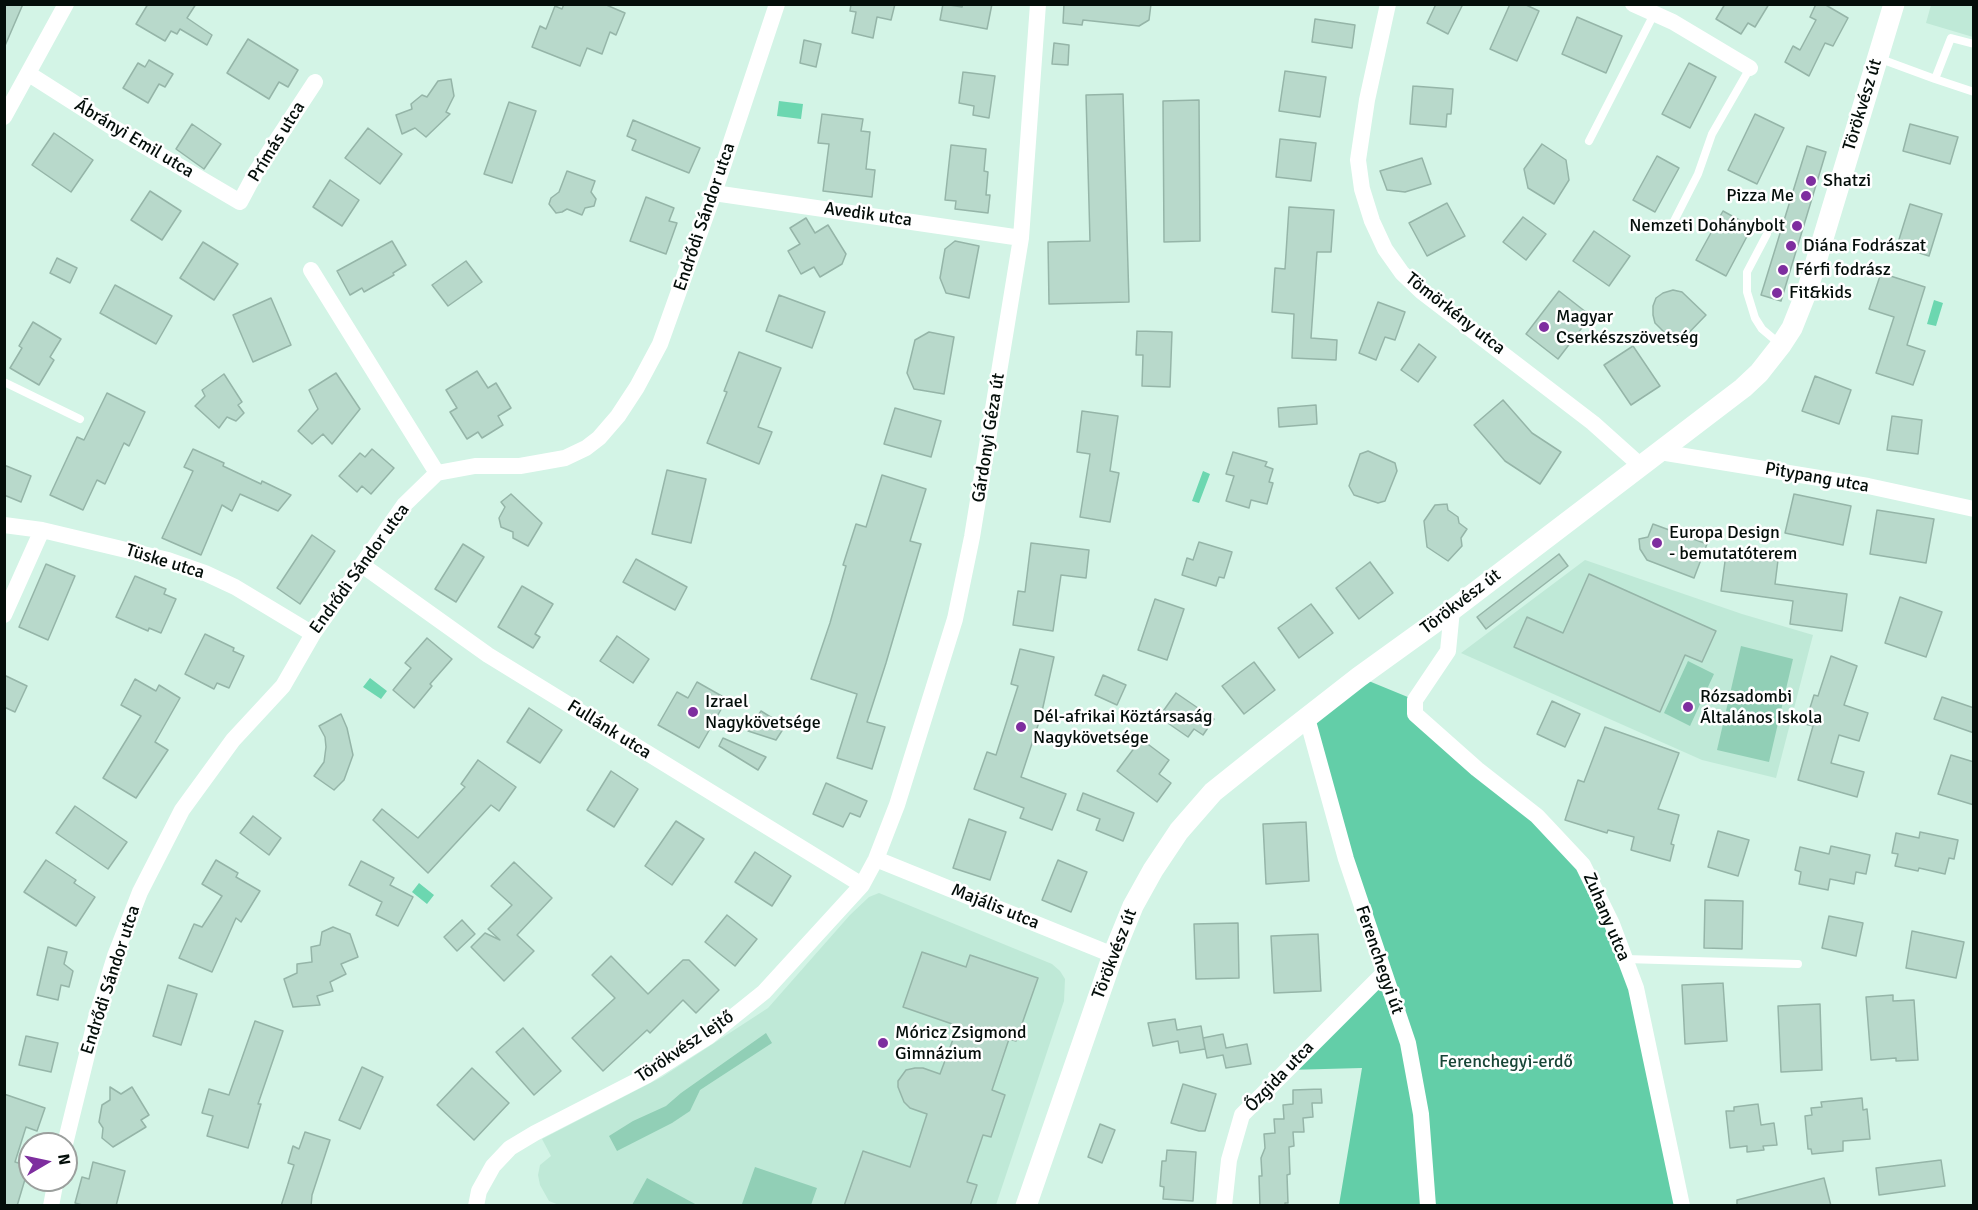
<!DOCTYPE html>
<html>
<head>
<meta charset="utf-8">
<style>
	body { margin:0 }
	#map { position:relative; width:1978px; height:1210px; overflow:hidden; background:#d3f4e6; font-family:Signika,sans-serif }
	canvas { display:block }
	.frame { position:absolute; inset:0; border:6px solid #040e0a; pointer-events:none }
	.north { position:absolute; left:18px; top:1132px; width:60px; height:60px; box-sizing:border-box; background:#fff; border:2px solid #9b9f9d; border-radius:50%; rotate:81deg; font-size:16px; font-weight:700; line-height:24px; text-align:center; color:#040e0a }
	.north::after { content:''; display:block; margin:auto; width:21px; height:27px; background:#7e2e9f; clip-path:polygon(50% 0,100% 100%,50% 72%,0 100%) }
</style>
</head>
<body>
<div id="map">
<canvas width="1978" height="1210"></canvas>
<div class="frame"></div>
<div class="north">N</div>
</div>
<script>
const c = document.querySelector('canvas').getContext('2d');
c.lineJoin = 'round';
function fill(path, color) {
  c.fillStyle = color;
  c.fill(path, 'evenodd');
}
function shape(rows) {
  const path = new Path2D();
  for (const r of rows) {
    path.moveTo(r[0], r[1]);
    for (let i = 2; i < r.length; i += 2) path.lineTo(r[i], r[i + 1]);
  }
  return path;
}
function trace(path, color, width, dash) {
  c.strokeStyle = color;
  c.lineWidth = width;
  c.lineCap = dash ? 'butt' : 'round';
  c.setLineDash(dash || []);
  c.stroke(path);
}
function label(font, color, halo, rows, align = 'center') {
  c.font = font + ' Signika,sans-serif';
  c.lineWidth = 5;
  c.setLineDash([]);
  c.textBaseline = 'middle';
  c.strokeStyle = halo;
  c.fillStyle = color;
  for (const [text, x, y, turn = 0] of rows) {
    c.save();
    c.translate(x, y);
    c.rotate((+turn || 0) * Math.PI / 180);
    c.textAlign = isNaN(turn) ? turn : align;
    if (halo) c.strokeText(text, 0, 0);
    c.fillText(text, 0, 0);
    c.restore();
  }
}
const built = shape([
	[1931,5,1973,5,1973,37,1926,23],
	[1585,560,1742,614,1813,635,1776,778,1702,760,1461,653],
	[879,893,1052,964,1060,971,1065,979,1064,1001,996,1205,559,1205,549,1201,540,1185,538,1175,540,1165,551,1156,542,1139,662,1077,768,1008,850,915,869,897]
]);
const green = shape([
	[1741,646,1793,659,1769,762,1717,750],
	[1688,661,1714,674,1690,726,1664,713],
	[766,1033,772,1043,700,1090,690,1111,672,1123,617,1151,609,1136,633,1121,666,1106,681,1093],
	[755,1167,817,1188,811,1205,747,1206,742,1204],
	[647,1178,697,1205,632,1205]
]);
const forest = shape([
	[1359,677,1415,700,1415,714,1583,865,1636,988,1681,1205,1339,1205,1362,1068,1287,1070,1384,973,1307,718]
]);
const water = shape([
	[779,101,803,104,801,119,777,116],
	[1934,300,1943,303,1936,326,1927,324],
	[1203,471,1210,474,1199,503,1192,501],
	[370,678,387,691,381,699,363,687],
	[419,883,434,895,427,904,412,892]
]);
const building = shape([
	[4,4,23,4,4,48,4,4],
	[148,4,196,4,187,18,212,35,207,45,180,29,177,34,171,31,165,41,136,24,148,4],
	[564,4,604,4,625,13,616,35,610,32,602,54,587,48,580,66,532,47,540,26,546,29,555,6,562,9,564,4],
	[851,4,895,4,891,20,877,17,873,38,852,33,856,12,850,11,851,4],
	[943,4,962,7,963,4,992,4,987,29,940,20,943,4],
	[1064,4,1151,4,1149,20,1139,26,1083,20,1082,25,1063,23,1064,4],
	[1436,4,1463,4,1448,34,1427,23,1436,4],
	[1510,4,1524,4,1539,11,1517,61,1490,49,1510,4],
	[1725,4,1769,4,1755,27,1748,23,1741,34,1716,19,1725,4],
	[1816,4,1824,4,1848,18,1833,46,1825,43,1809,76,1785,62,1793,46,1800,50,1816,20,1810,17,1816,4],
	[1577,17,1622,36,1606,73,1562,54,1577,17],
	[1315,19,1355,25,1352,48,1312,42,1315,19],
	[248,39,298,70,288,87,279,82,269,99,227,73,248,39],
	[804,40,821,44,816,67,800,63,804,40],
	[1054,43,1069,45,1068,65,1052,64,1054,43],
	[149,60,173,74,165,87,159,84,148,103,123,88,138,63,145,67,149,60],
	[1689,63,1716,77,1690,128,1662,114,1689,63],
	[1285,71,1326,77,1320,117,1279,111,1285,71],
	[963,72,995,76,989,118,973,115,974,106,959,103,963,72],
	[451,79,454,96,446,112,450,114,426,137,415,128,402,134,396,115,412,109,411,104,422,95,427,97,438,81,451,79],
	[1413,86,1453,89,1451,114,1447,114,1446,127,1410,124,1413,86],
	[1123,94,1129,302,1049,304,1048,242,1090,241,1086,95,1123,94],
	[1199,100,1200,241,1164,242,1163,101,1199,100],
	[509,102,536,111,512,183,484,174,509,102],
	[822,114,863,119,861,131,870,132,866,169,875,170,872,197,823,191,829,144,818,143,822,114],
	[1755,114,1784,128,1757,184,1728,170,1755,114],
	[633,120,700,148,689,173,632,150,636,140,627,136,633,120],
	[192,124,221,144,204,169,176,149,192,124],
	[1910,124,1958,137,1950,164,1903,151,1910,124],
	[368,128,402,154,380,184,345,158,368,128],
	[54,133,93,160,71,192,32,165,54,133],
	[1280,139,1316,143,1311,181,1276,177,1280,139],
	[1542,144,1566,160,1569,180,1554,204,1528,188,1524,169,1542,144],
	[951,145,986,149,984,171,988,172,986,195,990,195,988,213,955,209,956,201,945,200,951,145],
	[1807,146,1826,152,1781,301,1761,295,1807,146],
	[1657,156,1679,168,1655,212,1633,200,1657,156],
	[1422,158,1431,184,1405,192,1387,190,1380,171,1422,158],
	[567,171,595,181,591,192,596,199,594,206,585,208,582,215,567,209,562,212,556,213,549,204,551,198,559,192,567,171],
	[330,180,359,200,342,226,313,207,330,180],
	[150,191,181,211,162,240,131,220,150,191],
	[646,197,674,208,669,221,677,223,666,254,630,241,646,197],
	[1447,203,1465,236,1427,256,1409,223,1447,203],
	[1910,204,1942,214,1929,256,1897,246,1910,204],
	[1289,207,1334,210,1331,252,1317,252,1311,338,1337,340,1336,360,1292,358,1294,314,1272,312,1275,268,1285,269,1289,207],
	[1723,211,1752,227,1726,276,1696,260,1723,211],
	[1523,217,1546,234,1526,260,1503,242,1523,217],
	[806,218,815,233,828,225,846,254,842,264,820,277,814,267,801,274,788,251,800,244,790,228,806,218],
	[1594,231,1630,256,1609,286,1573,261,1594,231],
	[392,241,406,265,393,273,394,275,364,292,362,288,350,295,337,271,392,241],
	[955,241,979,246,969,298,946,293,940,278,945,249,955,241],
	[203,242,238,264,214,300,180,278,203,242],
	[57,258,77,268,70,283,50,273,57,258],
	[466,261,482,282,448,306,432,285,466,261],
	[1881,273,1925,287,1907,345,1925,351,1913,385,1876,373,1894,317,1869,309,1881,273],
	[115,285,172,316,156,344,100,313,115,285],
	[1673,290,1682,292,1706,315,1677,345,1655,323,1653,315,1653,306,1656,298,1663,293,1673,290],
	[1559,291,1591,316,1558,359,1526,334,1559,291],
	[779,295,825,312,812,348,766,331,779,295],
	[271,298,291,345,253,362,233,315,271,298],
	[1378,302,1405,312,1395,340,1385,337,1376,360,1359,353,1378,302],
	[33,322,61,339,50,357,54,360,39,385,10,368,22,348,19,346,33,322],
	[1137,331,1172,332,1170,387,1142,386,1143,355,1136,355,1137,331],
	[929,332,954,337,944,394,914,389,907,373,915,340,929,332],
	[1419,344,1436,357,1418,382,1401,370,1419,344],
	[1633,346,1660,386,1631,405,1604,365,1633,346],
	[739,352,781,368,758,427,772,432,759,464,707,443,727,392,724,391,739,352],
	[477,371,488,388,496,383,511,408,498,416,503,425,482,438,478,432,467,439,450,412,457,408,446,390,477,371],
	[336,373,360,409,332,444,323,434,312,444,298,431,318,409,309,390,336,373],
	[224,374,242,402,238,405,244,413,236,421,227,417,219,428,195,406,205,396,202,390,224,374],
	[1815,376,1851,390,1839,424,1802,411,1815,376],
	[107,393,145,412,129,446,124,443,105,484,97,480,83,510,50,495,77,437,84,440,107,393],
	[1503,400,1532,433,1561,452,1540,484,1505,461,1474,425,1503,400],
	[1316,405,1317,424,1279,427,1278,408,1316,405],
	[895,408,941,421,931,457,884,444,895,408],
	[1082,411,1118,416,1110,471,1119,473,1110,522,1080,517,1090,454,1077,452,1082,411],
	[1892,416,1922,420,1918,454,1887,450,1892,416],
	[193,449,224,463,223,466,261,484,262,481,291,495,278,511,240,494,232,511,222,505,201,555,162,538,193,471,184,467,193,449],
	[372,449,394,468,371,494,362,486,357,492,339,476,360,453,365,457,372,449],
	[1368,451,1395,463,1397,471,1385,501,1378,503,1354,495,1349,486,1360,454,1368,451],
	[1233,452,1267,462,1265,466,1273,469,1269,482,1273,483,1267,504,1251,500,1249,508,1226,501,1234,476,1226,474,1233,452],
	[4,465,31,476,21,502,4,495,4,465],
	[667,470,706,479,691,543,652,534,667,470],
	[882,475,926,489,910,541,921,544,886,663,867,722,885,727,872,769,837,758,857,694,811,679,830,623,846,566,843,565,856,524,866,527,882,475],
	[511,494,542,523,528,546,513,538,513,532,501,527,499,518,505,507,501,502,511,494],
	[1794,494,1851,506,1843,545,1785,533,1794,494],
	[1447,504,1448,510,1458,517,1459,523,1467,529,1461,538,1462,546,1448,561,1427,547,1424,521,1435,505,1447,504],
	[1877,510,1934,519,1926,563,1870,554,1877,510],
	[1653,524,1707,544,1694,578,1647,560,1640,549,1639,539,1648,537,1653,524],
	[312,535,335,551,300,604,277,588,312,535],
	[1199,542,1232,552,1224,578,1219,577,1216,586,1182,575,1187,558,1193,560,1199,542],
	[1031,543,1089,550,1086,578,1061,575,1053,631,1013,625,1018,591,1025,592,1031,543],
	[463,544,484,557,456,602,435,589,463,544],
	[1559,554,1568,566,1486,629,1477,617,1559,554],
	[1726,554,1778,560,1775,584,1847,594,1842,631,1790,624,1793,601,1721,591,1726,554],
	[636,559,687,587,675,610,623,582,636,559],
	[1370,562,1393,593,1359,619,1336,588,1370,562],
	[46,564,75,576,48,640,19,627,46,564],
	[1589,574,1716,631,1702,662,1685,655,1660,712,1514,647,1527,617,1563,633,1589,574],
	[135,576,166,589,164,594,176,599,161,633,149,628,148,631,116,617,135,576],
	[522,586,553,604,535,634,540,637,533,648,498,627,522,586],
	[1900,597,1942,612,1926,657,1885,643,1900,597],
	[1155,599,1184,609,1167,660,1138,650,1155,599],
	[1311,604,1333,633,1299,658,1278,628,1311,604],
	[205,634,234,648,233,651,244,656,229,688,217,683,214,689,185,674,205,634],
	[617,636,649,659,633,683,600,661,617,636],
	[427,638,452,659,430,684,432,686,414,708,393,690,411,668,405,663,427,638],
	[1020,649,1054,657,1041,716,1021,777,1066,794,1052,830,1020,818,1024,808,974,789,987,752,996,755,1018,686,1011,684,1020,649],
	[1831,656,1857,666,1844,705,1868,713,1859,741,1839,735,1831,763,1864,772,1857,797,1798,780,1813,726,1805,724,1814,695,1818,696,1831,656],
	[1254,662,1275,690,1244,714,1222,686,1254,662],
	[4,675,27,686,15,712,4,707,4,675],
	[1103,675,1126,685,1117,705,1095,695,1103,675],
	[135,679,156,691,159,685,180,698,155,742,168,750,136,798,103,778,141,716,121,705,135,679],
	[697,682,727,699,699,748,658,725,677,692,688,698,697,682],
	[1176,693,1214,719,1203,735,1194,729,1188,737,1159,717,1176,693],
	[1942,697,1974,708,1974,733,1934,719,1942,697],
	[1552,701,1580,714,1565,747,1537,734,1552,701],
	[529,708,562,730,540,763,507,742,529,708],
	[761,711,785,726,776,740,748,731,761,711],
	[341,714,347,728,353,755,344,780,334,790,314,776,324,762,326,747,325,737,319,726,341,714],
	[1605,727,1679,753,1658,809,1679,815,1671,844,1674,845,1670,861,1631,850,1634,837,1608,830,1607,833,1565,820,1578,780,1584,782,1605,727],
	[723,738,766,757,758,770,719,746,723,738],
	[1141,739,1169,760,1159,774,1171,783,1157,802,1117,771,1141,739],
	[1951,755,1974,762,1974,805,1938,794,1951,755],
	[478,760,516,787,499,811,491,805,428,873,373,820,382,809,418,838,465,787,461,784,478,760],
	[611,771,638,789,614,827,587,810,611,771],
	[826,783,867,801,860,817,850,813,843,827,813,814,826,783],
	[1083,793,1134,813,1123,841,1096,830,1100,819,1077,810,1083,793],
	[75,806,127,842,108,869,56,833,75,806],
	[253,816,281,838,269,855,240,833,253,816],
	[969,819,1006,832,990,880,953,868,969,819],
	[676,821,704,839,672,885,645,866,676,821],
	[1306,822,1309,881,1266,884,1263,824,1306,822],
	[1718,831,1749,840,1738,876,1708,867,1718,831],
	[1920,832,1958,840,1954,859,1949,858,1945,874,1919,868,1918,871,1895,866,1898,854,1892,853,1896,833,1919,838,1920,832],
	[1831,846,1870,855,1866,874,1856,872,1854,884,1830,879,1828,890,1799,884,1801,872,1795,870,1800,847,1829,854,1831,846],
	[755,852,791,876,772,906,735,882,755,852],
	[46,860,76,880,74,883,95,897,76,926,24,892,46,860],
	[216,860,238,873,236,877,260,891,241,922,236,918,212,972,179,958,194,924,202,927,222,896,202,884,216,860],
	[1058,860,1087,872,1071,912,1042,900,1058,860],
	[361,861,394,878,390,885,413,897,398,926,376,915,382,902,349,885,361,861],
	[514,862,552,898,517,935,534,951,504,981,471,947,485,933,500,940,488,929,512,905,491,886,514,862],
	[1705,900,1743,901,1742,949,1704,948,1705,900],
	[727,915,757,939,735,966,705,942,727,915],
	[1829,916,1863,923,1856,956,1822,948,1829,916],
	[462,920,475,934,457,951,444,937,462,920],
	[1238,923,1239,978,1196,979,1194,924,1238,923],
	[333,927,350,934,358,957,341,964,346,974,330,982,333,991,317,996,320,1005,293,1007,284,979,297,973,297,964,312,962,311,947,320,945,322,932,333,927],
	[1912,931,1964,942,1956,978,1906,968,1912,931],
	[1318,934,1321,991,1274,993,1271,936,1318,934],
	[48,947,67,952,64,964,73,971,69,987,61,985,58,1000,37,995,48,947],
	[922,952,966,967,970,955,1038,978,1016,1041,1009,1039,992,1090,1005,1095,991,1137,983,1135,967,1182,977,1185,970,1206,844,1206,863,1151,910,1167,927,1114,910,1108,904,1102,898,1087,898,1081,906,1070,915,1068,923,1068,940,1074,958,1026,903,1007,922,952],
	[611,956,648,994,683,960,689,960,719,990,696,1013,683,1000,650,1033,647,1030,603,1071,572,1038,615,998,592,975,611,956],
	[1723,983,1727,1041,1685,1044,1682,985,1723,983],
	[168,985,197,994,181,1045,153,1036,168,985],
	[1893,995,1893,1001,1914,1000,1918,1060,1896,1061,1896,1058,1871,1060,1866,997,1893,995],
	[1820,1004,1822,1070,1781,1072,1778,1006,1820,1004],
	[1175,1019,1177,1030,1201,1026,1205,1049,1180,1053,1178,1041,1153,1046,1148,1023,1175,1019],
	[255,1021,283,1031,258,1104,261,1104,248,1148,207,1136,213,1116,202,1113,209,1089,229,1095,255,1021],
	[523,1028,561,1071,534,1095,496,1052,523,1028],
	[1223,1034,1226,1048,1247,1044,1251,1064,1226,1068,1223,1055,1207,1058,1203,1038,1223,1034],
	[26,1036,58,1043,51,1072,19,1065,26,1036],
	[362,1067,383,1077,360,1129,339,1120,362,1067],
	[472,1068,509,1103,474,1140,437,1105,472,1068],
	[1183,1084,1216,1094,1205,1131,1199,1131,1171,1123,1183,1084],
	[110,1087,121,1094,132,1087,149,1115,141,1120,146,1127,113,1147,102,1138,103,1128,99,1122,102,1105,110,1100,110,1087],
	[1321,1089,1322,1103,1312,1103,1313,1117,1303,1118,1304,1132,1293,1132,1294,1146,1289,1147,1290,1174,1287,1175,1288,1203,1285,1203,1285,1206,1260,1206,1259,1176,1262,1176,1261,1158,1265,1148,1264,1134,1275,1133,1274,1119,1284,1119,1283,1105,1293,1104,1293,1090,1321,1089],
	[4,1094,45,1108,37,1131,26,1127,15,1162,29,1166,17,1206,4,1206,4,1094],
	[1862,1098,1863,1110,1867,1109,1870,1139,1843,1141,1843,1151,1812,1154,1811,1149,1808,1149,1805,1116,1812,1115,1811,1108,1822,1107,1821,1102,1862,1098],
	[1758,1104,1761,1125,1774,1123,1777,1145,1763,1146,1764,1150,1747,1152,1747,1146,1730,1148,1726,1111,1734,1111,1734,1107,1758,1104],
	[1100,1124,1115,1130,1102,1163,1088,1157,1100,1124],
	[305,1132,330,1140,312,1195,311,1206,281,1206,294,1165,288,1163,293,1146,299,1149,305,1132],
	[1167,1150,1196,1152,1193,1201,1163,1199,1164,1187,1160,1186,1162,1161,1166,1161,1167,1150],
	[1941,1160,1945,1186,1879,1195,1876,1168,1941,1160],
	[93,1162,125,1171,116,1206,86,1206,75,1203,82,1177,89,1179,93,1162],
	[1824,1178,1831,1206,1737,1206,1737,1200,1824,1178]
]);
const service = shape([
	[1878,58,1935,79,1951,38,1974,44],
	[1935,79,1974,92],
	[1589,141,1654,14],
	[1672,225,1698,174,1712,134,1750,68],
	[1767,234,1747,272,1747,292,1755,318,1762,329,1781,345],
	[4,382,80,419],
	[1625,959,1798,964]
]);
const minor = shape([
	[1388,4,1367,100,1358,160,1362,189,1372,221,1385,249,1402,273,1422,292,1593,423,1641,466],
	[1633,4,1673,22,1750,68],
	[29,74,109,125,240,202,256,172,315,82],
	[4,117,66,4],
	[714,193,1021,238],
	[311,270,437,473],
	[1660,452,1868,486,1974,509],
	[4,525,42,530,168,560,205,573,235,587,313,634],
	[362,565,488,655,862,885],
	[1452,610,1448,651,1415,700,1415,714,1477,769,1537,816,1583,865,1612,924,1636,988,1682,1206],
	[4,615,42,530],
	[1307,718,1346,859,1408,1043,1421,1114,1428,1206],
	[876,859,1113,955],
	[65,1144,96,1018,115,956,140,892,182,810,233,740,283,686,313,634,404,505,437,473,475,466,520,466,565,458,586,448,599,438,618,416,637,387,660,344,714,193,777,4],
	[51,1206,56,1180],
	[476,1206,479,1191,493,1166,510,1148,535,1133,646,1076,708,1037,764,992,862,885,876,859,897,805,955,619,972,537,1021,238,1038,4],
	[1224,1206,1229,1160,1242,1115,1384,973]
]);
const tertiary = shape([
	[1026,1206,1113,955,1133,906,1153,870,1179,831,1213,792,1263,752,1359,677,1452,610,1743,388,1759,373,1781,345,1792,328,1808,288,1894,4]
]);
const markers = [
	[1811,181,6,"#7e2e9f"],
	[1806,196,6,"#7e2e9f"],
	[1797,226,6,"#7e2e9f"],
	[1791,246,6,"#7e2e9f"],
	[1783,270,6,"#7e2e9f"],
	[1777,293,6,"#7e2e9f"],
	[1544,327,6,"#7e2e9f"],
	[1657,543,6,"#7e2e9f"],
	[1688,707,6,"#7e2e9f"],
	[693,712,6,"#7e2e9f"],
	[1021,727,6,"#7e2e9f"],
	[883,1043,6,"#7e2e9f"]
];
const streetNames = [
	["Törökvész út",1863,105,-73],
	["Ábrányi Emil utca",134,139,31],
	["Prímás utca",277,142,-58],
	["Avedik utca",868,215,8],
	["Endrődi Sándor utca",705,217,-71],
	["Tömörkény utca",1455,314,38],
	["Gárdonyi Géza út",989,438,-81],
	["Pitypang utca",1817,478,10],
	["Tüske utca",165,562,17],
	["Endrődi Sándor utca",360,569,-54],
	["Törökvész út",1461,602,-37],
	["Fullánk utca",609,730,32],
	["Majális utca",995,907,22],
	["Zuhany utca",1606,917,67],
	["Törökvész út",1115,954,-69],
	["Ferenchegyi út",1379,960,71],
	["Endrődi Sándor utca",111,980,-72],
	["Törökvész lejtő",685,1047,-34],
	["Őzgida utca",1280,1077,-46]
];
const poiNames = [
	["Shatzi",1823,181],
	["Pizza Me",1794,196,"right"],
	["Nemzeti Dohánybolt",1785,226,"right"],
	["Diána Fodrászat",1803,246],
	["Férfi fodrász",1795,270],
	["Fit&kids",1789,293],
	["Magyar",1556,317],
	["Cserkészszövetség",1556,338],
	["Europa Design",1669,533],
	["- bemutatóterem",1669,554],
	["Rózsadombi",1700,697],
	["Általános Iskola",1700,718],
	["Izrael",705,702],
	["Nagykövetsége",705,723],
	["Dél-afrikai Köztársaság",1033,717],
	["Nagykövetsége",1033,738],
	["Móricz Zsigmond",895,1033],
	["Gimnázium",895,1054]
];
const parkNames = [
	["Ferenchegyi-erdő",1506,1062]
];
fill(built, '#bfe9d7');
fill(green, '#91cfb6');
fill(forest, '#63cea8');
fill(water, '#6cd7b0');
fill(building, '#b8d9cb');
trace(building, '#95b5a8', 1.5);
trace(service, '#fff', 8);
trace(minor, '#fff', 16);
trace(tertiary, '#fff', 21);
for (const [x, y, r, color] of markers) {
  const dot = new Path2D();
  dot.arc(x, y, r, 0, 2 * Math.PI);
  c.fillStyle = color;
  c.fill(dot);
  trace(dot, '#fff', 2);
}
label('18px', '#040e0a', '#fff', streetNames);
label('18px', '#040e0a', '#fff', poiNames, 'left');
label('18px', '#184637', '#fff', parkNames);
</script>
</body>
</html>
